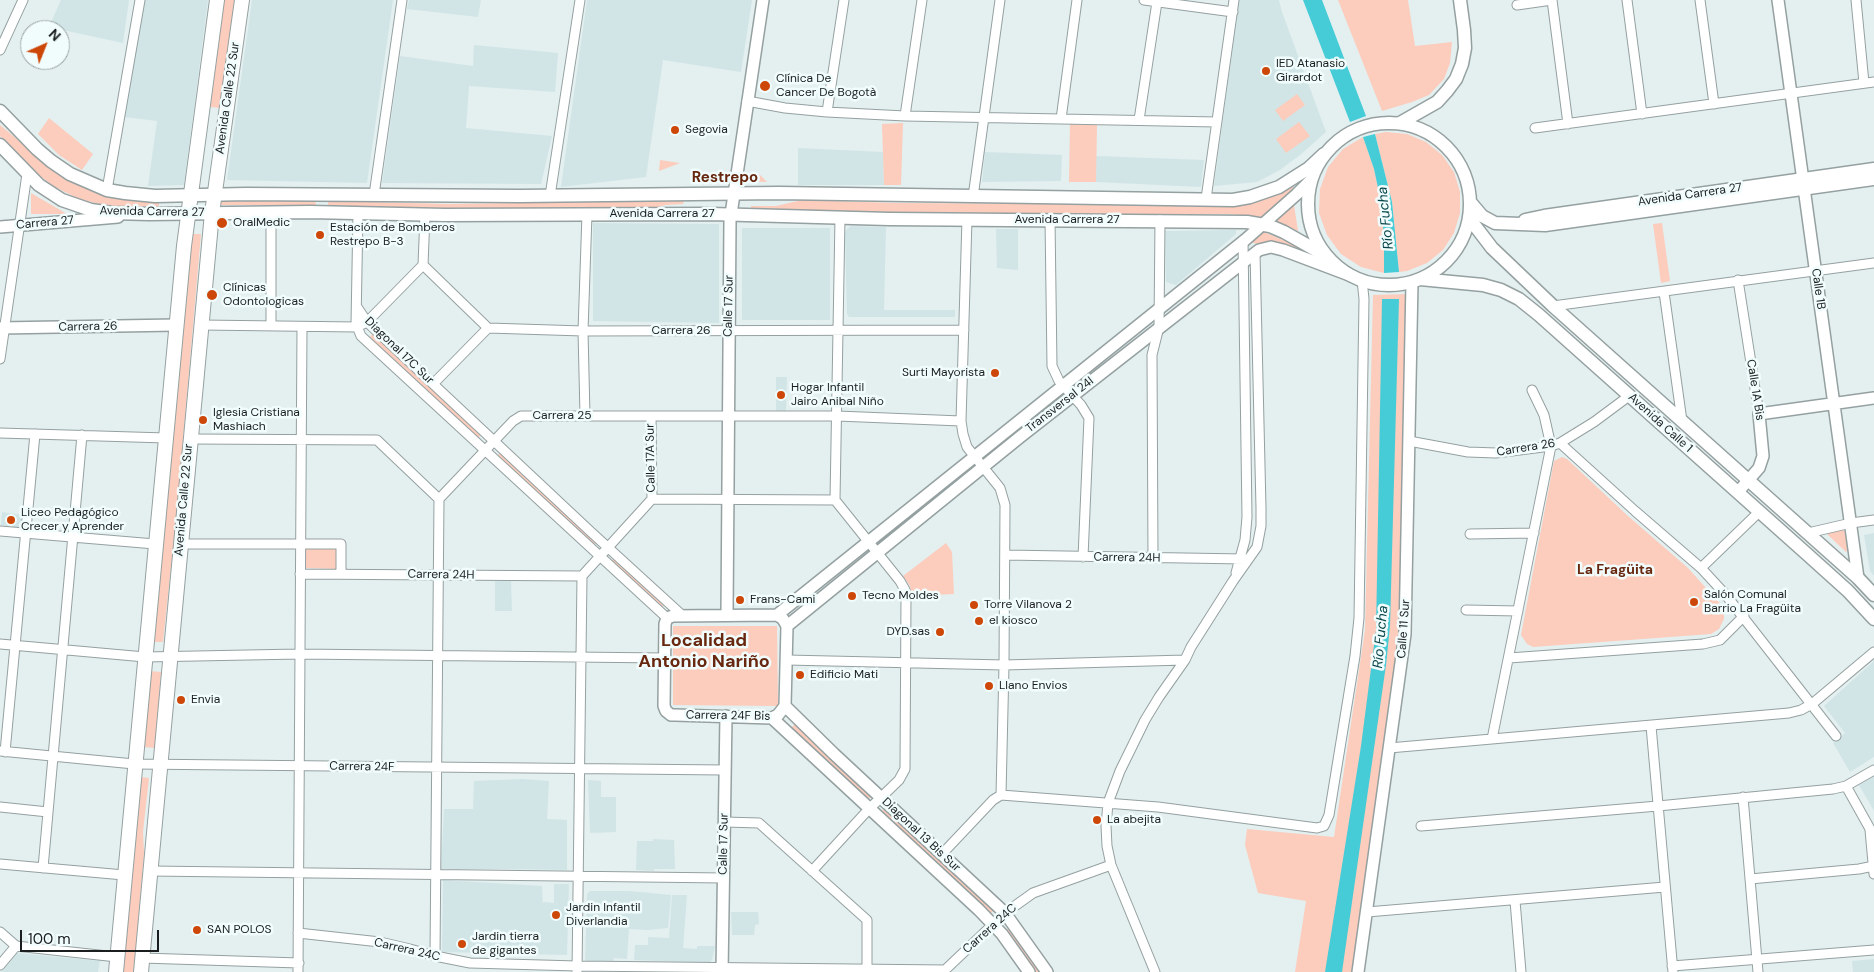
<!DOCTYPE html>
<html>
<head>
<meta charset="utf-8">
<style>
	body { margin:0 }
	#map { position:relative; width:1874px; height:972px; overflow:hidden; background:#e4eff0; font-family:"DM Sans",sans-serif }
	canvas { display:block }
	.north { position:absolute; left:20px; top:20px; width:50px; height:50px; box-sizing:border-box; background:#f1fcfd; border:1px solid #9ba3a4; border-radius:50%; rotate:44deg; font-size:14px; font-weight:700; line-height:20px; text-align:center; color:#1a1e1e }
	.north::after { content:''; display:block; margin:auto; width:18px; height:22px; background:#cd4708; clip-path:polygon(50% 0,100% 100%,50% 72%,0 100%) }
	.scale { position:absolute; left:20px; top:930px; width:139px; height:22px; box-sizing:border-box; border:2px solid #1a1e1e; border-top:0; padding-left:6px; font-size:15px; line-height:18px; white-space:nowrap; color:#1a1e1e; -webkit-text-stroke:4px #f1fcfd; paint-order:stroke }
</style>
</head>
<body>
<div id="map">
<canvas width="1874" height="972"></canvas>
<div class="north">N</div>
<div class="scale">100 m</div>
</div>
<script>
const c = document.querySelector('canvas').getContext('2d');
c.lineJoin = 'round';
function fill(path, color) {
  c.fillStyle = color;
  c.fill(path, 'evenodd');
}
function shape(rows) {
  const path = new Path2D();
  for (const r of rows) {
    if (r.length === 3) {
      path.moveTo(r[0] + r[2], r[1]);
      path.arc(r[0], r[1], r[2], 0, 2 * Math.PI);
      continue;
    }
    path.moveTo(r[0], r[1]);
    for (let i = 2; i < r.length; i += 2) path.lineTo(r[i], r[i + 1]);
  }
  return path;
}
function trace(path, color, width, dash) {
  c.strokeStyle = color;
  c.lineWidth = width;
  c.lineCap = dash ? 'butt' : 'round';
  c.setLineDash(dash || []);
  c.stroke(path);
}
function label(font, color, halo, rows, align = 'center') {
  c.font = font + ' "DM Sans",sans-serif';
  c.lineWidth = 5;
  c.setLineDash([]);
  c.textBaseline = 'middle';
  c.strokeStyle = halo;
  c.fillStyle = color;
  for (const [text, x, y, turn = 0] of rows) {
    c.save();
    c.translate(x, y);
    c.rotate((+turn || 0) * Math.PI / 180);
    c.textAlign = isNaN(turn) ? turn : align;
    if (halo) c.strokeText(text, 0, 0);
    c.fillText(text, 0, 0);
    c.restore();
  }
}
const built = shape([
	[61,0,129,0,123,43,49,27],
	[144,0,208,0,184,185,148,186,157,121,124,117],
	[252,0,393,0,367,183,227,180],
	[409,0,481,0,478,17,407,9],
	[587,0,752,0,741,72,663,60,646,177,561,187],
	[1239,0,1279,0,1282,12,1326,132,1300,155,1280,170,1257,182,1214,186],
	[474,45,558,53,555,92,469,86,466,128,552,136,541,184,382,183,400,56,473,66],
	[798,148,883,152,884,185,798,185],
	[985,152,1062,155,1061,181,982,182],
	[1096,156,1204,160,1201,187,1096,182],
	[593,223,719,224,719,323,593,321],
	[851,226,886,227,884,310,955,310,955,317,849,317,847,314,845,231],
	[742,228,830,228,830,320,742,320],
	[996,229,1018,229,1018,270,997,268],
	[1236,230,1236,234,1176,285,1166,282,1165,231],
	[776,377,787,377,786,412,776,412],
	[2,512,22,515,20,528,1,525],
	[1874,533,1874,576,1870,571,1864,535],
	[495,581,511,581,512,611,495,611],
	[1874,661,1874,757,1850,772,1833,743,1845,733,1824,706],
	[1874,776,1874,811,1859,785],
	[522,779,549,781,547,819,567,820,567,870,507,869,441,869,444,809,473,809,474,781],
	[588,780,601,781,601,797,616,797,616,832,590,833],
	[653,839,674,840,675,869,654,869,654,871,636,870,637,841,653,841],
	[443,880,542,886,543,909,543,902,554,903,554,884,569,884,567,955,442,952],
	[590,891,629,891,671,895,668,928,648,930,629,929,627,959,614,958,613,963,585,962,587,894],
	[672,895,687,895,683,948,697,949,697,946,715,946,712,960,709,963,634,960,635,945,648,945,648,937,669,938],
	[731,912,758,912,759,924,755,925,754,935,732,935],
	[17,953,100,961,98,972,0,972],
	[1874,959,1874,972,1853,972,1852,961]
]);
const green = shape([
	[224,0,235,0,220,108,210,107],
	[1338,0,1408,0,1415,46,1452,42,1450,63,1444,79,1429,95,1412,102,1382,111],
	[1297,94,1305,105,1283,121,1275,110],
	[49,118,93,154,82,170,59,155,38,134],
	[1299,122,1310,136,1286,153,1276,139],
	[903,123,901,185,884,185,882,124],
	[1070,124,1097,125,1096,182,1069,182],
	[0,125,54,170,159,202,159,207,108,206,79,199,53,186,24,163,0,136],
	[1386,132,1407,134,1426,142,1442,155,1454,172,1460,192,1460,213,1454,233,1443,250,1427,263,1407,271,1399,272,1392,202,1375,134],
	[1363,137,1374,169,1381,202,1384,238,1384,273,1361,267,1341,254,1327,235,1319,213,1320,189,1328,167,1343,149],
	[660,160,680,163,659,171],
	[745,174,759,174,767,182,746,181],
	[1293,187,1296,190,1263,219,1243,215,1225,214,981,214,751,209,751,206,776,206,802,200,896,203,1090,204,1227,207,1243,204],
	[31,193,67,214,31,214],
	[315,199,316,205,219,205,220,200],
	[328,201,448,204,684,201,683,204,665,205,657,208,566,209,328,207],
	[1294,205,1298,231,1274,221],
	[1662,223,1670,281,1661,283,1653,224],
	[1262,231,1306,250,1305,254,1249,242],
	[192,234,201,234,176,519,163,642,153,642],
	[1408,294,1401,618,1368,874,1352,972,1295,972,1306,901,1258,893,1245,845,1247,829,1334,837,1365,630,1373,295],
	[374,332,482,434,477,439,370,337],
	[502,451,598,541,592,547,496,457],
	[1562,457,1567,459,1628,516,1688,568,1724,608,1724,619,1719,629,1711,634,1533,647,1527,644,1521,635,1554,461],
	[1842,529,1846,533,1848,549,1846,552,1826,533],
	[946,543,952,552,954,594,911,596,910,586,903,576],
	[305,547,337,548,337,569,304,568],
	[615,557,666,603,661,608,610,562],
	[673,626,777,626,778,706,673,705],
	[149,671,161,672,155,748,143,747],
	[795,724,872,795,868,800,791,728],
	[140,777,149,778,143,832,144,853,134,972,123,972],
	[886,807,995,909,990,914,881,812],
	[1010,927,1042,972,1034,972,1005,931]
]);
const water = shape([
	[1303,0,1322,0,1366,116,1350,122],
	[1375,134,1392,202,1399,272,1384,273,1384,238,1381,202,1374,169,1363,137],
	[1382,299,1399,299,1390,626,1386,665,1342,972,1325,972,1361,746,1376,630]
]);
const minor = shape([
	[1144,0,1233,12],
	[1552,0,1568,124],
	[1627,0,1642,114],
	[1700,0,1714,104],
	[1856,0,1864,83],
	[1517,5,1552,0],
	[0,50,23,0],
	[747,101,785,108,827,112,905,116,1217,122],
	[827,112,844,0],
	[905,116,922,0],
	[1061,119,1077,0],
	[1139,120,1157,2],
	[1535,128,1874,82],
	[107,190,140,0],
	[374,195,402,0],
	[550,196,580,0],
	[973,197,1000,0],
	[1206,199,1234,0],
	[271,212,271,326],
	[358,213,356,324,361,336,667,618],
	[967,219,961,421,963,434,967,447,1000,488,1005,505,1004,665,1001,795],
	[1050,219,1052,366,1059,381,1081,405,1089,418,1083,557],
	[423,265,488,328],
	[423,265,425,215],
	[1738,280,1759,414],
	[1664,292,1682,421],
	[1553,306,1874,263],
	[357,307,367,322,591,532,683,616],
	[201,325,357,327,367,322,423,265],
	[488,328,583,331,964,330],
	[0,359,27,174],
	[433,384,488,328],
	[585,416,583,331,587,214],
	[651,416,652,499],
	[0,433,166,438],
	[190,439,377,440,439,499],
	[1409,441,1468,452,1496,453,1551,446,1560,443,1594,422,1629,396],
	[1560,443,1635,511,1701,568,1725,594,1836,736],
	[439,499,513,421,521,416,837,416,961,421],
	[652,499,835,500],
	[0,531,155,544],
	[1808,533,1851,523,1874,520],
	[1470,534,1534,533],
	[180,544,341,544,341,574],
	[1005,555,1244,559],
	[1153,558,1152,355,1159,327,1160,220],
	[1701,568,1759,512],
	[1236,573,1245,540,1247,517,1243,241],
	[300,574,582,576],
	[1466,610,1518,611],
	[0,644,145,657,299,654,664,658],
	[1509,658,1703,644,1720,640,1744,616],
	[787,660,1004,665,1185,660],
	[1651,726,1673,972],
	[1492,739,1551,446,1544,415,1532,390],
	[1389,748,1789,713,1801,710,1812,704,1874,652],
	[0,751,134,764,725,770],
	[5,752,35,434],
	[1846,786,1874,836],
	[1743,797,1758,972],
	[0,807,48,812],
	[725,822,759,823,867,920,867,968],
	[1421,826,1658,806,1833,789,1846,786,1874,770],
	[1870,830,1874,874],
	[942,854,993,800,1001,795,1158,807,1317,828,1324,826,1329,815,1355,656,1359,618,1364,299,1362,280],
	[0,864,124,875],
	[43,868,82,435],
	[150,871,724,878],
	[812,871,868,810,899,780,905,769,906,596,905,590,900,581,835,500,840,217],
	[1750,879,1859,869,1874,866],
	[1515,901,1521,972],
	[1367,912,1665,887],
	[0,932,16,946,117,957],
	[298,933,380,942,410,949,435,956,470,963,577,966,945,970,1005,913,1033,893,1111,865],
	[435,956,439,499],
	[142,958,299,963],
	[0,965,16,946],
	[1672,966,1874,950],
	[298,972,302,327],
	[577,972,582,576,652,499],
	[1155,972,1111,865,1107,846,1106,826,1108,803,1120,771,1145,720,1159,697,1185,660,1191,647,1233,581,1257,547,1261,526,1261,508,1255,253]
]);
const tertiary = shape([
	[1778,0,1858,578],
	[0,227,118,217],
	[0,328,176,325],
	[1738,492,1759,468,1763,456,1759,414,1874,398],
	[727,615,730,221,763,0],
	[777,615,1245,240,1297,194,1311,180],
	[777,615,783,619,787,626,785,706,778,715,772,718,675,715,671,715,666,711,664,706,665,624,667,618,673,616,777,615],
	[787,626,1020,437,1259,250,1271,247,1283,250,1352,276],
	[785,706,834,754,1005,913,1047,972],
	[772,718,979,910,1002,934,1029,972],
	[722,972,726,716],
	[1358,972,1405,634,1412,282]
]);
const secondary = shape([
	[0,111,37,149,51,161,70,174,107,190,125,193,155,196,246,194,520,196,779,193,1233,200,1250,197,1279,187,1309,168,1324,154],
	[1389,204,81],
	[1400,123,1437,102,1447,91,1456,79,1462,64,1465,48,1464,30,1460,0],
	[0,145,39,185,62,200,91,210,112,213,149,214,310,212,445,215,711,214,889,219,1247,222,1270,226,1284,232,1314,249,1336,265],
	[1471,203,1482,216,1495,223,1545,225,1874,179],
	[1469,218,1492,248,1553,306,1858,578,1874,595],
	[1525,220,1544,216,1874,169],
	[1420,279,1483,285,1501,290,1519,299,1539,315,1808,555,1848,591,1874,619]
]);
const primary = shape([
	[116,972,184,246,217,0],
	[141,972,212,213,242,0]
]);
const markers = [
	[1266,71,5,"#cd4708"],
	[765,86,6,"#cd4708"],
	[675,130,5,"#cd4708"],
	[222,223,6,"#cd4708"],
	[320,235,5,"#cd4708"],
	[212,295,6,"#cd4708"],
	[995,373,5,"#cd4708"],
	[781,395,5,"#cd4708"],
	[203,420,5,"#cd4708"],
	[11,520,5,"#cd4708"],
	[852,596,5,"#cd4708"],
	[740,600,5,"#cd4708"],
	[1694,602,5,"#cd4708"],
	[974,605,5,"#cd4708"],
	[979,621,5,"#cd4708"],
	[940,632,5,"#cd4708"],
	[800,675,5,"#cd4708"],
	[989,686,5,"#cd4708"],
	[181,700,5,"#cd4708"],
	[1097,820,5,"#cd4708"],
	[556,915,5,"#cd4708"],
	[197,930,5,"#cd4708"],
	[462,944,5,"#cd4708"]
];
const poiNames = [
	["IED Atanasio",1276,64],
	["Girardot",1276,78],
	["Clínica De",776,79],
	["Cancer De Bogotà",776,93],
	["Segovia",685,130],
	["OralMedic",233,223],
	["Estación de Bomberos",330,228],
	["Restrepo B-3",330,242],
	["Clínicas",223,288],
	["Odontologicas",223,302],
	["Surti Mayorista",985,373,"right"],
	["Hogar Infantil",791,388],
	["Jairo Anibal Niño",791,402],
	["Iglesia Cristiana",213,413],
	["Mashiach",213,427],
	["Liceo Pedagógico",21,513],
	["Crecer y Aprender",21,527],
	["Salón Comunal",1704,595],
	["Barrio La Fragüita",1704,609],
	["Tecno Moldes",862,596],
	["Frans-Cami",750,600],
	["Torre Vilanova 2",984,605],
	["el kiosco",989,621],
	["DYD.sas",930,632,"right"],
	["Edificio Mati",810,675],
	["Llano Envios",999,686],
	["Envia",191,700],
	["La abejita",1107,820],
	["Jardin Infantil",566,908],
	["Diverlandia",566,922],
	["SAN POLOS",207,930],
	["Jardin tierra",472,937],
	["de gigantes",472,951]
];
const streetNames = [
	["Avenida Calle 22 Sur",228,98,-82],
	["Avenida Carrera 27",1690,195,-8],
	["Avenida Carrera 27",152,212,1],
	["Avenida Carrera 27",662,214],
	["Avenida Carrera 27",1067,220],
	["Carrera 27",45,223,-5],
	["Calle 1B",1818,289,82],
	["Calle 17 Sur",729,306,-89],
	["Carrera 26",88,327,-1],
	["Carrera 26",681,331],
	["Diagonal 17C Sur",399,351,44],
	["Calle 1A Bis",1755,390,81],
	["Transversal 24I",1060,405,-38],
	["Carrera 25",562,416],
	["Avenida Calle 1",1660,423,42],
	["Carrera 26",1526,448,-9],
	["Calle 17A Sur",651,458,-91],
	["Avenida Calle 22 Sur",184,500,-85],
	["Carrera 24H",1127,558,1],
	["Carrera 24H",441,575,1],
	["Calle 11 Sur",1404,629,-86],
	["Carrera 24F Bis",728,716,1],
	["Carrera 24F",362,767,1],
	["Diagonal 13 Bis Sur",921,835,43],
	["Calle 17 Sur",724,844,-89],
	["Carrera 24C",990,929,-42],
	["Carrera 24C",407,950,13]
];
const waterNames = [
	["Río Fucha",1386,218,-96],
	["Río Fucha",1381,637,-85]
];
const neighbourhoodNames = [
	["La Fragüita",1615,570]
];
const quarterNames = [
	["Restrepo",725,178]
];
const districtNames = [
	["Localidad",704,641],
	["Antonio Nariño",704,662]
];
fill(built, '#d1e5e7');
fill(green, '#fcccbc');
fill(water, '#46ccd7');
trace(minor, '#95a0a0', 11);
trace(tertiary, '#95a0a0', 14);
trace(secondary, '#95a0a0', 15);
trace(primary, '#95a0a0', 16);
trace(minor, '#fff', 9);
trace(tertiary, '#fff', 11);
trace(secondary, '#fff', 12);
trace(primary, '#fff', 14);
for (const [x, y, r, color] of markers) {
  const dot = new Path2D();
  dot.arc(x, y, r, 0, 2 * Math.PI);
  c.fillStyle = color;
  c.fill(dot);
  trace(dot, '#f1fcfd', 2);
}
label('12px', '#1a1e1e', '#f1fcfd', poiNames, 'left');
label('12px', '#1a1e1e', '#f1fcfd', streetNames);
label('italic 14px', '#08464a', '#f1fcfd', waterNames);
label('bold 14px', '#68270f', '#f1fcfd', neighbourhoodNames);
label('bold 15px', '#68270f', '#f1fcfd', quarterNames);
label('bold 18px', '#68270f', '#f1fcfd', districtNames);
</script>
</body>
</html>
